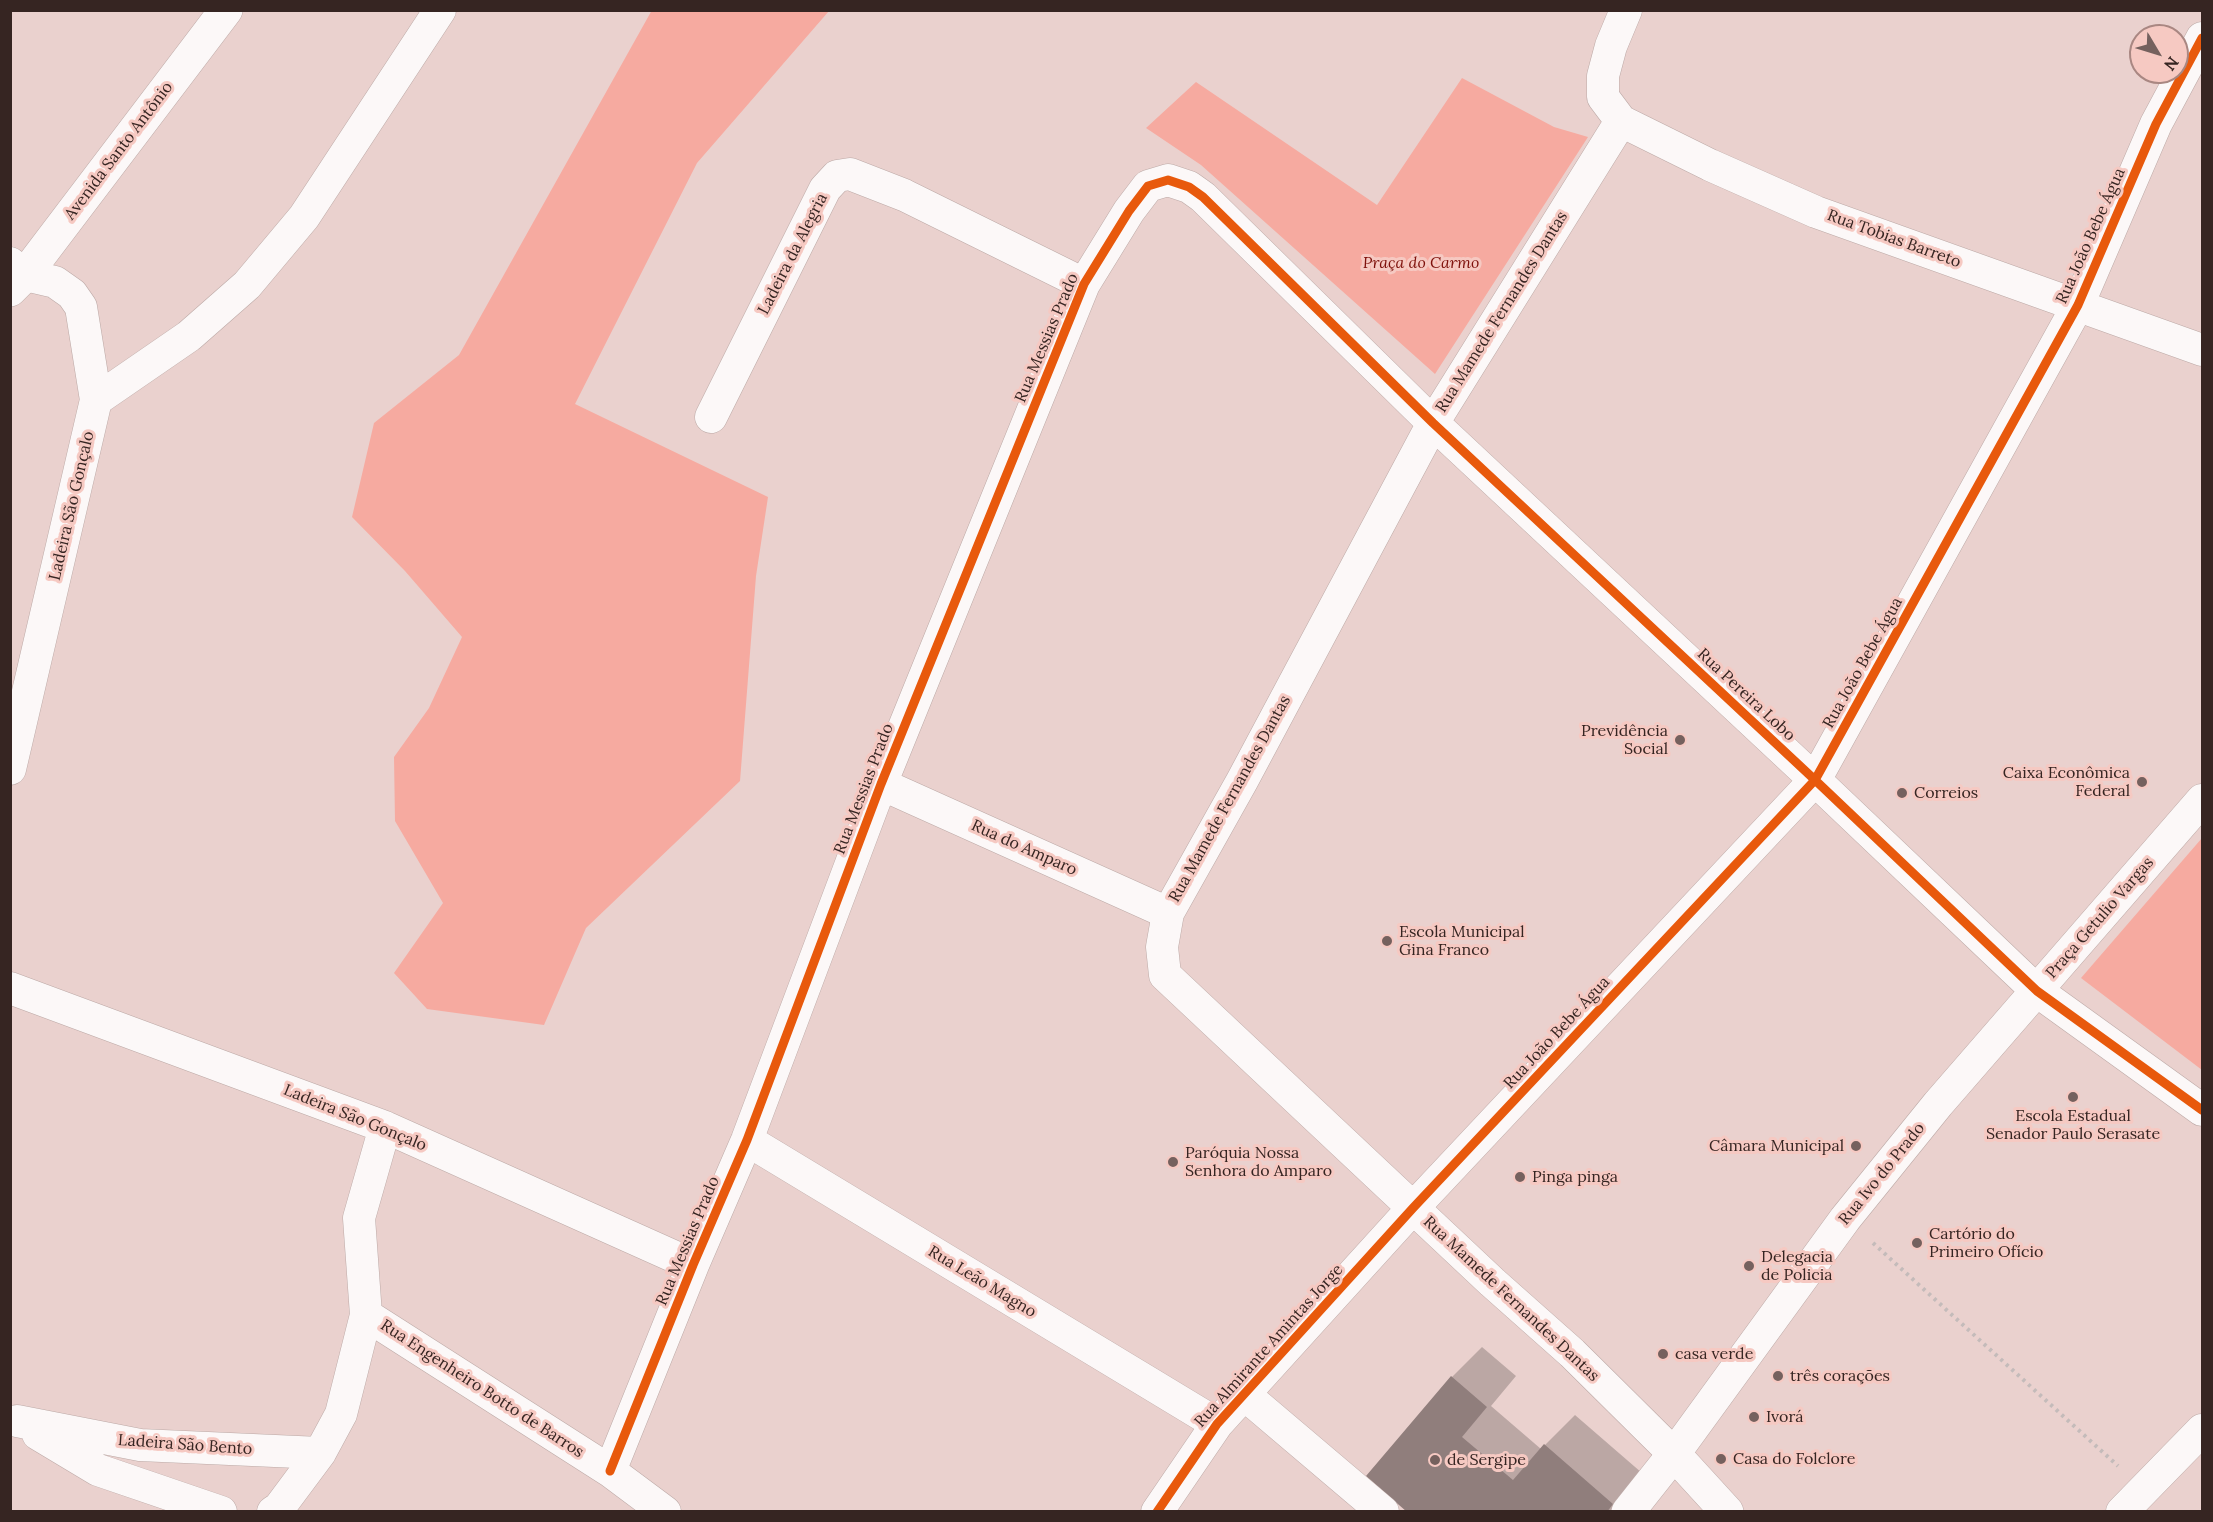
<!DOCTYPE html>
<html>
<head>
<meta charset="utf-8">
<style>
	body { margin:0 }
	#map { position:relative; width:2213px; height:1522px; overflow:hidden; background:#ead1ce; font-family:Lora,serif }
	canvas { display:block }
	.frame { position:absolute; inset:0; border:12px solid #362522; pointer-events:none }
	.north { position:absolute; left:2129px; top:24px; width:60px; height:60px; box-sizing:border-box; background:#f6c9c2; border:2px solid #a98782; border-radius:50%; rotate:128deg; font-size:16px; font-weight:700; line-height:24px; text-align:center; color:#362522 }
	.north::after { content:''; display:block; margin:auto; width:21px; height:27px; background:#75615e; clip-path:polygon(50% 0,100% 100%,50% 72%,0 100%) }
</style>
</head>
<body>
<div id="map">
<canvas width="2213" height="1522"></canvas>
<div class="frame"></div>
<div class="north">N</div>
</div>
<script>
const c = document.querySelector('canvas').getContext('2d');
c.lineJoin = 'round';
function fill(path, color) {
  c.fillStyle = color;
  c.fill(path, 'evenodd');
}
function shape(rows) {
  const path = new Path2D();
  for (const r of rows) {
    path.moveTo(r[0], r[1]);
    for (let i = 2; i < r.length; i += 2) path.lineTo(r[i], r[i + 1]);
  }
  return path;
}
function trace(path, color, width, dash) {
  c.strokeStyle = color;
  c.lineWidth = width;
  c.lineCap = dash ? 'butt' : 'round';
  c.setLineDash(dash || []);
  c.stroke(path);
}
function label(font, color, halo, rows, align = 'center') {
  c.font = font + ' Lora,serif';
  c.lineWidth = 6;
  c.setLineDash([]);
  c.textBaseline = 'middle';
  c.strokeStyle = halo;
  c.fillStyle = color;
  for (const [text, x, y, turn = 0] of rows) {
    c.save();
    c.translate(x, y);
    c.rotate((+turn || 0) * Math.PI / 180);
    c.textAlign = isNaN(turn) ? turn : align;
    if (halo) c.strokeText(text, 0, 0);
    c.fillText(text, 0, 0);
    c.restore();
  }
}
const green = shape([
	[652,10,829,11,697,163,575,404,768,497,756,576,740,781,586,928,544,1025,427,1009,394,973,443,903,395,821,394,757,429,708,462,637,405,571,352,517,374,423,459,355],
	[1462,78,1554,127,1588,137,1435,374,1201,165,1146,128,1196,82,1377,205],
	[2202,838,2202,1070,2081,978]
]);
const shadow = shape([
	[1482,1347,1516,1376,1491,1406,1541,1449,1575,1415,1642,1473,1609,1512,1409,1512,1452,1377]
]);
const building = shape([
	[1451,1376,1487,1407,1462,1437,1513,1480,1544,1444,1613,1504,1607,1512,1407,1512,1366,1476]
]);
const path = shape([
	[1873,1243,2118,1466]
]);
const minor = shape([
	[1626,10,1611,46,1603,76,1603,97,1621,121,1710,165,1816,212,2202,350],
	[1621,121,1433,423,1242,781,1168,913,1162,947,1165,975,1492,1282,1572,1353,1674,1454,1845,1219,1938,1104,2202,800],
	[10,263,25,275,55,282,72,294,81,307,96,400,10,769],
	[96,400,189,336,247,285,304,217,440,10],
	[711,417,825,189,837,176,850,174,904,195,1084,284],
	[881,784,1168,913],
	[10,988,385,1127,693,1265],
	[385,1127,359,1218,366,1315,610,1471,665,1512],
	[747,1140,1217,1424],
	[1245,1395,1383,1512],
	[17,1421,140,1445,320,1453],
	[38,1434,98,1470,221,1512],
	[610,1471,693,1265,747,1140,881,784,1084,284,1129,211,1148,186,1168,180,1189,187,1203,197,1433,423,1815,780,2037,991,2202,1110],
	[273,1512,279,1508,320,1453,341,1414,366,1315],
	[1157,1512,1217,1424,1413,1208,1815,780,2078,305,2156,124,2202,38],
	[2122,1512,2202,1430]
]);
const tertiary = shape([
	[10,290,25,275,226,10],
	[1628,1512,1674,1454,1727,1512]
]);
const cycleway = shape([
	[610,1471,693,1265,747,1140,881,784,1084,284,1129,211,1148,186,1168,180,1189,187,1203,197,1433,423,1815,780,2037,991,2202,1110],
	[1157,1512,1217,1424,1413,1208,1815,780,2078,305,2156,124,2202,38]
]);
const markers = [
	[1680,740,6,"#75615e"],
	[2142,782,6,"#75615e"],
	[1902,793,6,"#75615e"],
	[1387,941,6,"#75615e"],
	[2073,1097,6,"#75615e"],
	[1856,1146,6,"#75615e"],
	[1173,1162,6,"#75615e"],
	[1520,1177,6,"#75615e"],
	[1917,1243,6,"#75615e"],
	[1749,1266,6,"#75615e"],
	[1663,1354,6,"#75615e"],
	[1778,1376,6,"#75615e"],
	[1754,1417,6,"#75615e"],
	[1721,1459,6,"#75615e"],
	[1435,1460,6,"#75615e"]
];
const streetNames = [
	["Avenida Santo Antônio",119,151,-53],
	["Rua João Bebe Água",2091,236,-66],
	["Rua Tobias Barreto",1894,239,20],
	["Ladeira da Alegria",793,254,-63],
	["Rua Mamede Fernandes Dantas",1502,312,-58],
	["Rua Messias Prado",1047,338,-67],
	["Ladeira São Gonçalo",72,506,-77],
	["Rua João Bebe Água",1863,663,-61],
	["Rua Pereira Lobo",1746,695,43],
	["Rua Messias Prado",864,789,-69],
	["Rua Mamede Fernandes Dantas",1230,799,-61],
	["Rua do Amparo",1024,848,24],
	["Praça Getulio Vargas",2100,918,-49],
	["Rua João Bebe Água",1557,1033,-47],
	["Ladeira São Gonçalo",355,1118,22],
	["Rua Ivo do Prado",1882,1174,-51],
	["Rua Messias Prado",688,1241,-67],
	["Rua Leão Magno",982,1282,31],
	["Rua Mamede Fernandes Dantas",1511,1299,43],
	["Rua Almirante Amintas Jorge",1269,1346,-48],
	["Rua Engenheiro Botto de Barros",482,1389,33],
	["Ladeira São Bento",185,1445,4]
];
const parkNames = [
	["Praça do Carmo",1421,263]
];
const poiNames = [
	["Previdência",1668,731,"right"],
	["Social",1668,749,"right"],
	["Caixa Econômica",2130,773,"right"],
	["Federal",2130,791,"right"],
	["Correios",1914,793],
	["Escola Municipal",1399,932],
	["Gina Franco",1399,950],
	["Escola Estadual",2073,1116,"center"],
	["Senador Paulo Serasate",2073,1134,"center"],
	["Câmara Municipal",1844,1146,"right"],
	["Paróquia Nossa",1185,1153],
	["Senhora do Amparo",1185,1171],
	["Pinga pinga",1532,1177],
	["Cartório do",1929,1234],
	["Primeiro Ofício",1929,1252],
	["Delegacia",1761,1257],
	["de Policia",1761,1275],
	["casa verde",1675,1354],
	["três corações",1790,1376],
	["Ivorá",1766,1417],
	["Casa do Folclore",1733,1459],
	["de Sergipe",1447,1460]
];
fill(green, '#f6aaa0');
fill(shadow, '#0003');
fill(building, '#907e7c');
trace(minor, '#bca9a6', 33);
trace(tertiary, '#bca9a6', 34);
trace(path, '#c4bbba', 4, [3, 4.5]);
trace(minor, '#fcf8f8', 32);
trace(tertiary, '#fcf8f8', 33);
trace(cycleway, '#e8590c', 9);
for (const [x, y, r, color] of markers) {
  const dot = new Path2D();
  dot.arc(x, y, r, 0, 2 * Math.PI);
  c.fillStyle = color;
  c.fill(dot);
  trace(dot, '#f6c9c2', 2);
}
label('16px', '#362522', '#f6c9c2', streetNames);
label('italic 16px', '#7e100b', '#f6c9c2', parkNames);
label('16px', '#362522', '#f6c9c2', poiNames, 'left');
</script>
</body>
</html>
